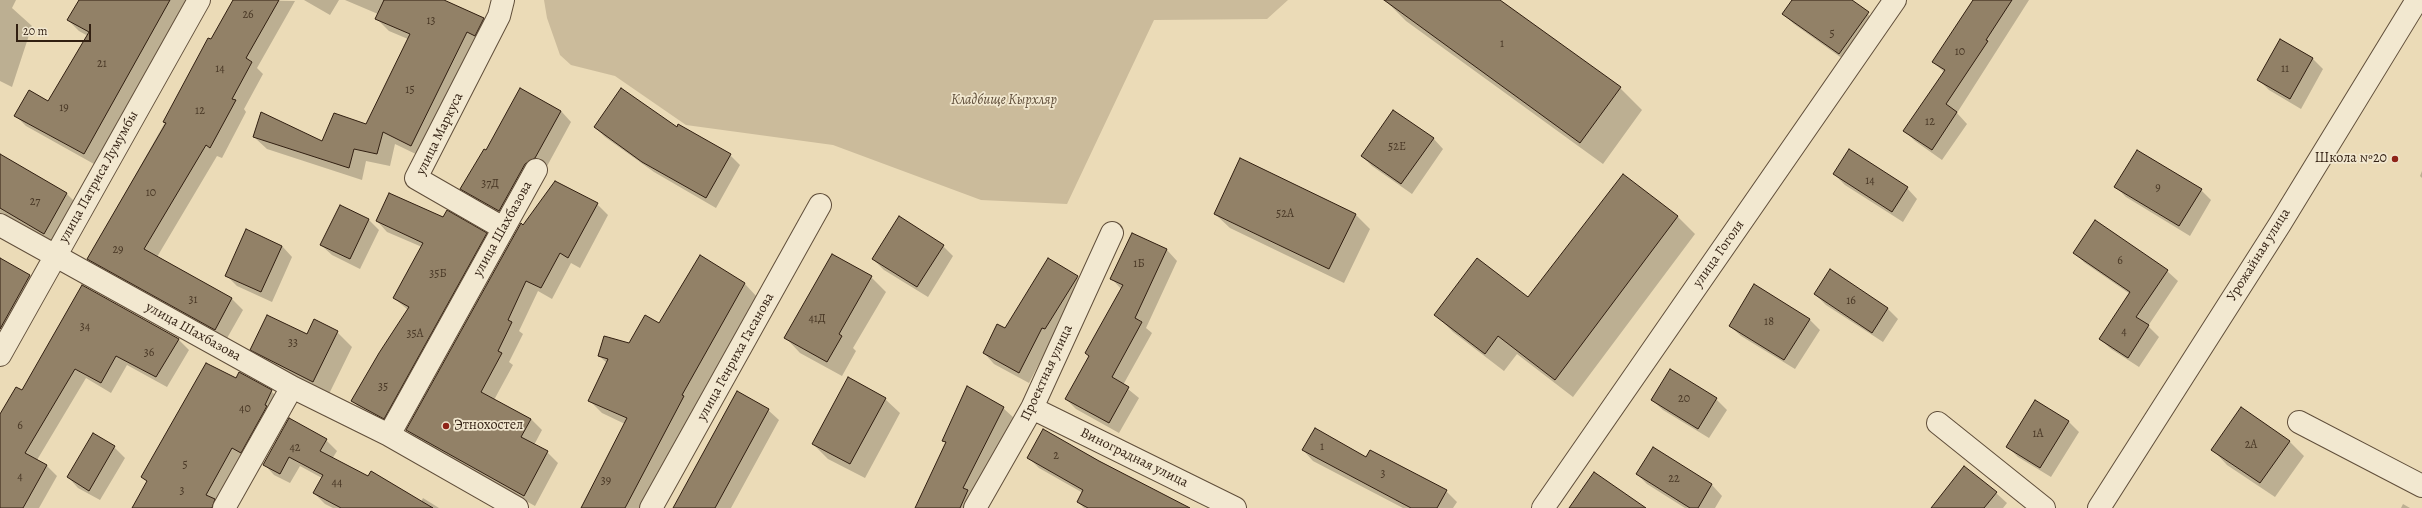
<!DOCTYPE html>
<html>
<head>
<meta charset="utf-8">
<style>
	body { margin:0 }
	#map { position:relative; width:2422px; height:508px; overflow:hidden; background:#ebdbb7; font-family:Alegreya,serif }
	canvas { display:block }
	.scale { position:absolute; left:16px; top:24px; width:75px; height:18px; box-sizing:border-box; border:2px solid #311f11; border-top:0; padding-left:5px; font-size:12px; line-height:14px; white-space:nowrap; color:#311f11; -webkit-text-stroke:3px #f2e8d0; paint-order:stroke }
</style>
</head>
<body>
<div id="map">
<canvas width="2422" height="508"></canvas>
<div class="scale">20 m</div>
</div>
<script>
const c = document.querySelector('canvas').getContext('2d');
c.lineJoin = 'round';
function fill(path, color) {
  c.fillStyle = color;
  c.fill(path, 'evenodd');
}
function shape(rows) {
  const path = new Path2D();
  for (const r of rows) {
    path.moveTo(r[0], r[1]);
    for (let i = 2; i < r.length; i += 2) path.lineTo(r[i], r[i + 1]);
  }
  return path;
}
function trace(path, color, width, dash) {
  c.strokeStyle = color;
  c.lineWidth = width;
  c.lineCap = dash ? 'butt' : 'round';
  c.setLineDash(dash || []);
  c.stroke(path);
}
function label(font, color, halo, rows, align = 'center') {
  c.font = font + ' Alegreya,serif';
  c.lineWidth = 3.5;
  c.setLineDash([]);
  c.textBaseline = 'middle';
  c.strokeStyle = halo;
  c.fillStyle = color;
  for (const [text, x, y, turn = 0] of rows) {
    c.save();
    c.translate(x, y);
    c.rotate((+turn || 0) * Math.PI / 180);
    c.textAlign = isNaN(turn) ? turn : align;
    if (halo) c.strokeText(text, 0, 0);
    c.fillText(text, 0, 0);
    c.restore();
  }
}
const green = shape([
	[544,0,1288,0,1267,19,1154,20,1067,204,981,200,833,145,686,125,615,76,571,65,560,55,547,18]
]);
const shadow = shape([
	[0,0,16,0,12,8,32,26,12,87,0,81],
	[81,0,186,0,94,164,26,126,15,115,48,102,88,36,79,31,68,20],
	[234,0,295,1,257,68,263,74,244,109,246,112,222,158,217,156,157,257,232,299,243,310,226,340,99,270,88,259],
	[304,0,339,0,330,15],
	[345,0,442,0,484,18,496,31,424,158,395,144,390,166,366,161,362,180,267,149,254,137,322,143,366,125,408,39,389,31,376,18,378,14],
	[1385,0,1499,0,1620,88,1642,110,1603,164,1406,21],
	[1793,0,1850,0,1879,23,1850,64,1794,24,1783,14],
	[1974,0,2029,0,1957,113,1967,124,1942,160,1915,141,1905,131,1944,72,1933,62],
	[2281,40,2313,59,2323,69,2301,109,2269,90,2258,79],
	[561,111,571,122,546,168,510,221,472,199,461,189,486,151],
	[595,127,730,155,740,165,716,208,654,172,605,137],
	[1433,138,1443,149,1412,194,1372,166,1362,156],
	[0,156,67,194,81,208,58,247,0,214],
	[2422,171,2422,178,2420,176],
	[1834,174,1907,188,1917,199,1903,222,1845,185],
	[2116,187,2201,190,2211,200,2190,236,2126,197],
	[597,204,608,215,580,268,571,263,552,299,538,291,519,331,523,334,509,362,513,365,494,400,531,419,542,430,534,445,547,452,558,463,535,506,418,441,407,430,524,227],
	[340,206,369,220,379,230,360,269,332,255,321,245],
	[1215,214,1355,214,1370,229,1344,283,1230,228],
	[1677,216,1695,234,1573,397,1517,354,1504,371,1453,332,1435,314,1529,299],
	[444,218,486,234,497,244,395,428,363,411,352,401,408,310,394,298,422,247,387,232,377,221],
	[1132,234,1167,250,1177,261,1146,328,1152,333,1123,385,1139,398,1119,433,1076,409,1066,399,1090,357,1122,290,1112,279],
	[282,246,292,257,272,302,237,286,226,275],
	[943,246,953,256,928,297,884,270,873,259],
	[2074,253,2167,271,2178,281,2148,326,2159,337,2139,367,2111,349,2100,339,2130,294,2085,263],
	[700,256,745,284,757,297,694,408,696,409,644,508,582,508,625,424,602,413,589,400,607,363,599,356,629,344,660,324],
	[0,260,30,276,40,286,13,335,0,328],
	[1831,271,1888,309,1898,319,1883,342,1826,305,1815,294],
	[871,277,886,292,853,348,856,351,842,376,800,353,786,338],
	[1077,277,1087,288,1053,337,1029,383,994,364,984,353,1006,329],
	[83,286,178,339,189,350,167,387,127,365,111,393,86,378,37,460,47,466,57,476,39,508,0,508,0,416,22,392],
	[1809,319,1820,330,1795,369,1741,336,1730,326],
	[337,332,352,347,328,396,266,364,252,349,307,336],
	[236,380,271,391,283,403,222,508,133,508,148,482,142,477],
	[885,399,900,413,865,478,828,459,813,444],
	[1716,399,1727,410,1709,438,1663,410,1652,400],
	[1003,408,1014,418,975,508,916,508,946,443,943,440],
	[768,410,779,420,731,508,675,508],
	[289,420,326,440,337,451,332,459,421,502,423,498,439,508,333,508,325,504,314,493,322,478,300,466,290,483,274,475,264,464],
	[2069,422,2079,432,2051,477,2018,457,2008,447],
	[1044,431,1187,508,1084,508,1078,502,1083,493,1039,468,1028,457],
	[93,435,114,447,125,458,100,500,78,488,68,477],
	[2289,441,2304,456,2275,497,2227,465,2213,450],
	[1653,448,1712,485,1722,496,1715,508,1685,508,1647,484,1637,474],
	[1303,450,1367,459,1371,451,1446,491,1457,502,1453,508,1403,508,1313,461],
	[1996,493,2007,503,2003,508,1944,508],
	[2403,504,2410,508,2401,508]
]);
const building = shape([
	[79,0,170,0,84,154,14,116,29,90,48,101,89,32,67,20,79,0],
	[233,0,279,0,246,58,252,62,232,99,236,100,210,148,206,145,144,249,232,298,215,330,87,259,166,123,163,122,208,38,211,39,233,0],
	[384,0,444,0,484,18,475,36,467,32,411,146,383,132,377,154,354,149,349,168,253,137,261,112,322,141,334,113,366,124,410,34,375,19,384,0],
	[1384,0,1500,0,1621,87,1580,143,1384,0],
	[1792,0,1852,0,1869,12,1839,54,1782,14,1792,0],
	[1973,0,2012,0,1986,40,1988,41,1946,104,1957,112,1932,150,1903,131,1945,70,1932,62,1973,0],
	[2280,39,2313,58,2290,99,2257,80,2280,39],
	[520,88,561,111,535,158,525,164,499,211,460,189,484,149,486,150,520,88],
	[621,88,677,127,678,124,731,154,706,198,642,162,594,127,621,88],
	[1393,110,1434,138,1401,184,1361,156,1393,110],
	[1849,149,1908,187,1892,212,1833,174,1849,149],
	[2137,150,2202,189,2179,226,2114,187,2137,150],
	[0,154,67,193,44,234,0,208,0,154],
	[1240,158,1356,214,1329,269,1214,214,1240,158],
	[1623,174,1678,216,1555,380,1498,336,1485,354,1434,315,1477,258,1528,297,1623,174],
	[555,181,598,203,568,258,560,253,541,288,526,281,508,320,512,322,498,351,502,353,481,392,531,419,521,437,548,451,524,496,406,430,521,223,523,225,555,181],
	[389,193,443,217,447,210,487,233,384,419,351,401,379,353,409,307,393,298,423,243,376,221,389,193],
	[340,205,369,219,350,259,320,245,340,205],
	[899,216,944,245,917,287,872,259,899,216],
	[2095,220,2168,270,2136,317,2149,325,2128,358,2099,339,2130,292,2073,253,2095,220],
	[246,229,282,246,261,292,225,276,246,229],
	[1132,233,1167,249,1135,318,1142,322,1112,377,1129,387,1109,423,1065,399,1089,356,1085,353,1123,285,1110,279,1132,233],
	[832,254,872,276,839,334,842,336,827,362,784,338,832,254],
	[700,255,745,283,682,395,684,396,625,508,581,508,627,418,588,401,608,359,598,356,604,336,629,343,645,315,659,323,700,255],
	[0,258,30,275,0,329,0,258],
	[1048,258,1078,276,1045,329,1042,328,1019,373,983,353,997,324,1005,328,1048,258],
	[1830,269,1888,308,1872,333,1814,294,1830,269],
	[1754,284,1810,319,1784,360,1729,326,1754,284],
	[82,285,179,339,156,377,116,356,101,383,75,369,25,453,47,465,23,508,0,508,0,414,16,387,22,390,82,285],
	[267,315,307,334,314,319,338,331,313,382,250,350,267,315],
	[206,363,236,378,239,372,272,390,265,405,267,406,241,453,232,448,206,495,215,499,212,508,132,508,147,481,141,477,206,363],
	[1670,369,1717,398,1698,429,1651,400,1670,369],
	[848,377,886,398,850,464,812,444,848,377],
	[967,386,1004,407,963,488,968,490,960,508,915,508,946,442,942,441,967,386],
	[737,391,769,409,715,508,673,508,737,391],
	[2035,400,2069,421,2040,468,2006,447,2035,400],
	[2241,407,2290,441,2260,483,2211,450,2241,407],
	[289,418,327,439,320,451,368,476,371,471,433,508,341,508,313,493,323,475,289,457,280,474,263,465,289,418],
	[1315,428,1366,457,1370,450,1447,490,1437,508,1411,508,1302,450,1315,428],
	[1043,429,1099,461,1190,508,1088,508,1077,502,1083,490,1027,458,1043,429],
	[93,433,115,446,89,491,67,477,93,433],
	[1653,447,1712,484,1698,508,1690,508,1636,474,1653,447],
	[1964,466,1997,492,1984,508,1931,508,1964,466],
	[1594,472,1646,508,1569,508,1594,472]
]);
const minor = shape([
	[0,225,292,387,389,435,517,508],
	[503,228,416,178,499,16,503,0],
	[0,355,199,0],
	[1032,408,1235,508],
	[2299,422,2422,486],
	[1938,423,2044,508],
	[389,435,536,170],
	[224,508,292,387],
	[651,508,820,205],
	[975,508,1032,408,1112,233],
	[1543,508,1895,0],
	[2099,508,2280,224,2417,0]
]);
const markers = [
	[2395,159,4,"#8f2418"],
	[446,426,4,"#8f2418"]
];
const numberNames = [
	["26",248,15],
	["13",431,21],
	["5",1832,34],
	["1",1502,44],
	["10",1960,52],
	["21",102,64],
	["14",220,69],
	["11",2285,69],
	["15",410,90],
	["19",64,108],
	["12",200,111],
	["12",1930,122],
	["52Е",1397,147],
	["14",1870,181],
	["37Д",490,184],
	["9",2158,188],
	["10",151,193],
	["27",35,202],
	["52А",1285,214],
	["29",118,250],
	["6",2120,261],
	["1Б",1139,264],
	["35Б",438,274],
	["31",193,300],
	["16",1851,301],
	["41Д",817,319],
	["18",1769,322],
	["34",85,327],
	["4",2124,332],
	["35А",415,334],
	["33",293,343],
	["36",149,353],
	["35",383,387],
	["20",1684,399],
	["40",245,409],
	["6",20,426],
	["1А",2038,434],
	["2А",2251,445],
	["1",1322,447],
	["42",295,448],
	["2",1056,456],
	["5",185,465],
	["3",1383,474],
	["4",20,477],
	["22",1674,479],
	["39",606,481],
	["44",337,483],
	["3",182,491]
];
const parkNames = [
	["Кладбище Кырхляр",1004,101]
];
const streetNames = [
	["улица Маркуса",440,134,-64],
	["улица Патриса Лумумбы",99,177,-61],
	["улица Шахбазова",503,229,-61],
	["улица Гоголя",1719,254,-55],
	["Урожайная улица",2259,255,-58],
	["улица Шахбазова",193,332,29],
	["улица Генриха Гасанова",736,357,-61],
	["Проектная улица",1047,373,-65],
	["Виноградная улица",1134,458,26]
];
const poiNames = [
	["Школа №20",2387,159],
	["Этнохостел",454,426,"left"]
];
fill(green, '#cbbb9b');
fill(shadow, '#0003');
fill(building, '#928167');
trace(building, '#311f11', 1);
trace(minor, '#604e3a', 24);
trace(minor, '#f2e8d0', 22);
for (const [x, y, r, color] of markers) {
  const dot = new Path2D();
  dot.arc(x, y, r, 0, 2 * Math.PI);
  c.fillStyle = color;
  c.fill(dot);
  trace(dot, '#f2e8d0', 1.5);
}
label('12px', '#493826', null, numberNames);
label('italic 14px', '#5f4e3a', '#f2e8d0', parkNames);
label('14px', '#311f11', '#f2e8d0', streetNames);
label('14px', '#311f11', '#f2e8d0', poiNames, 'right');
</script>
</body>
</html>
